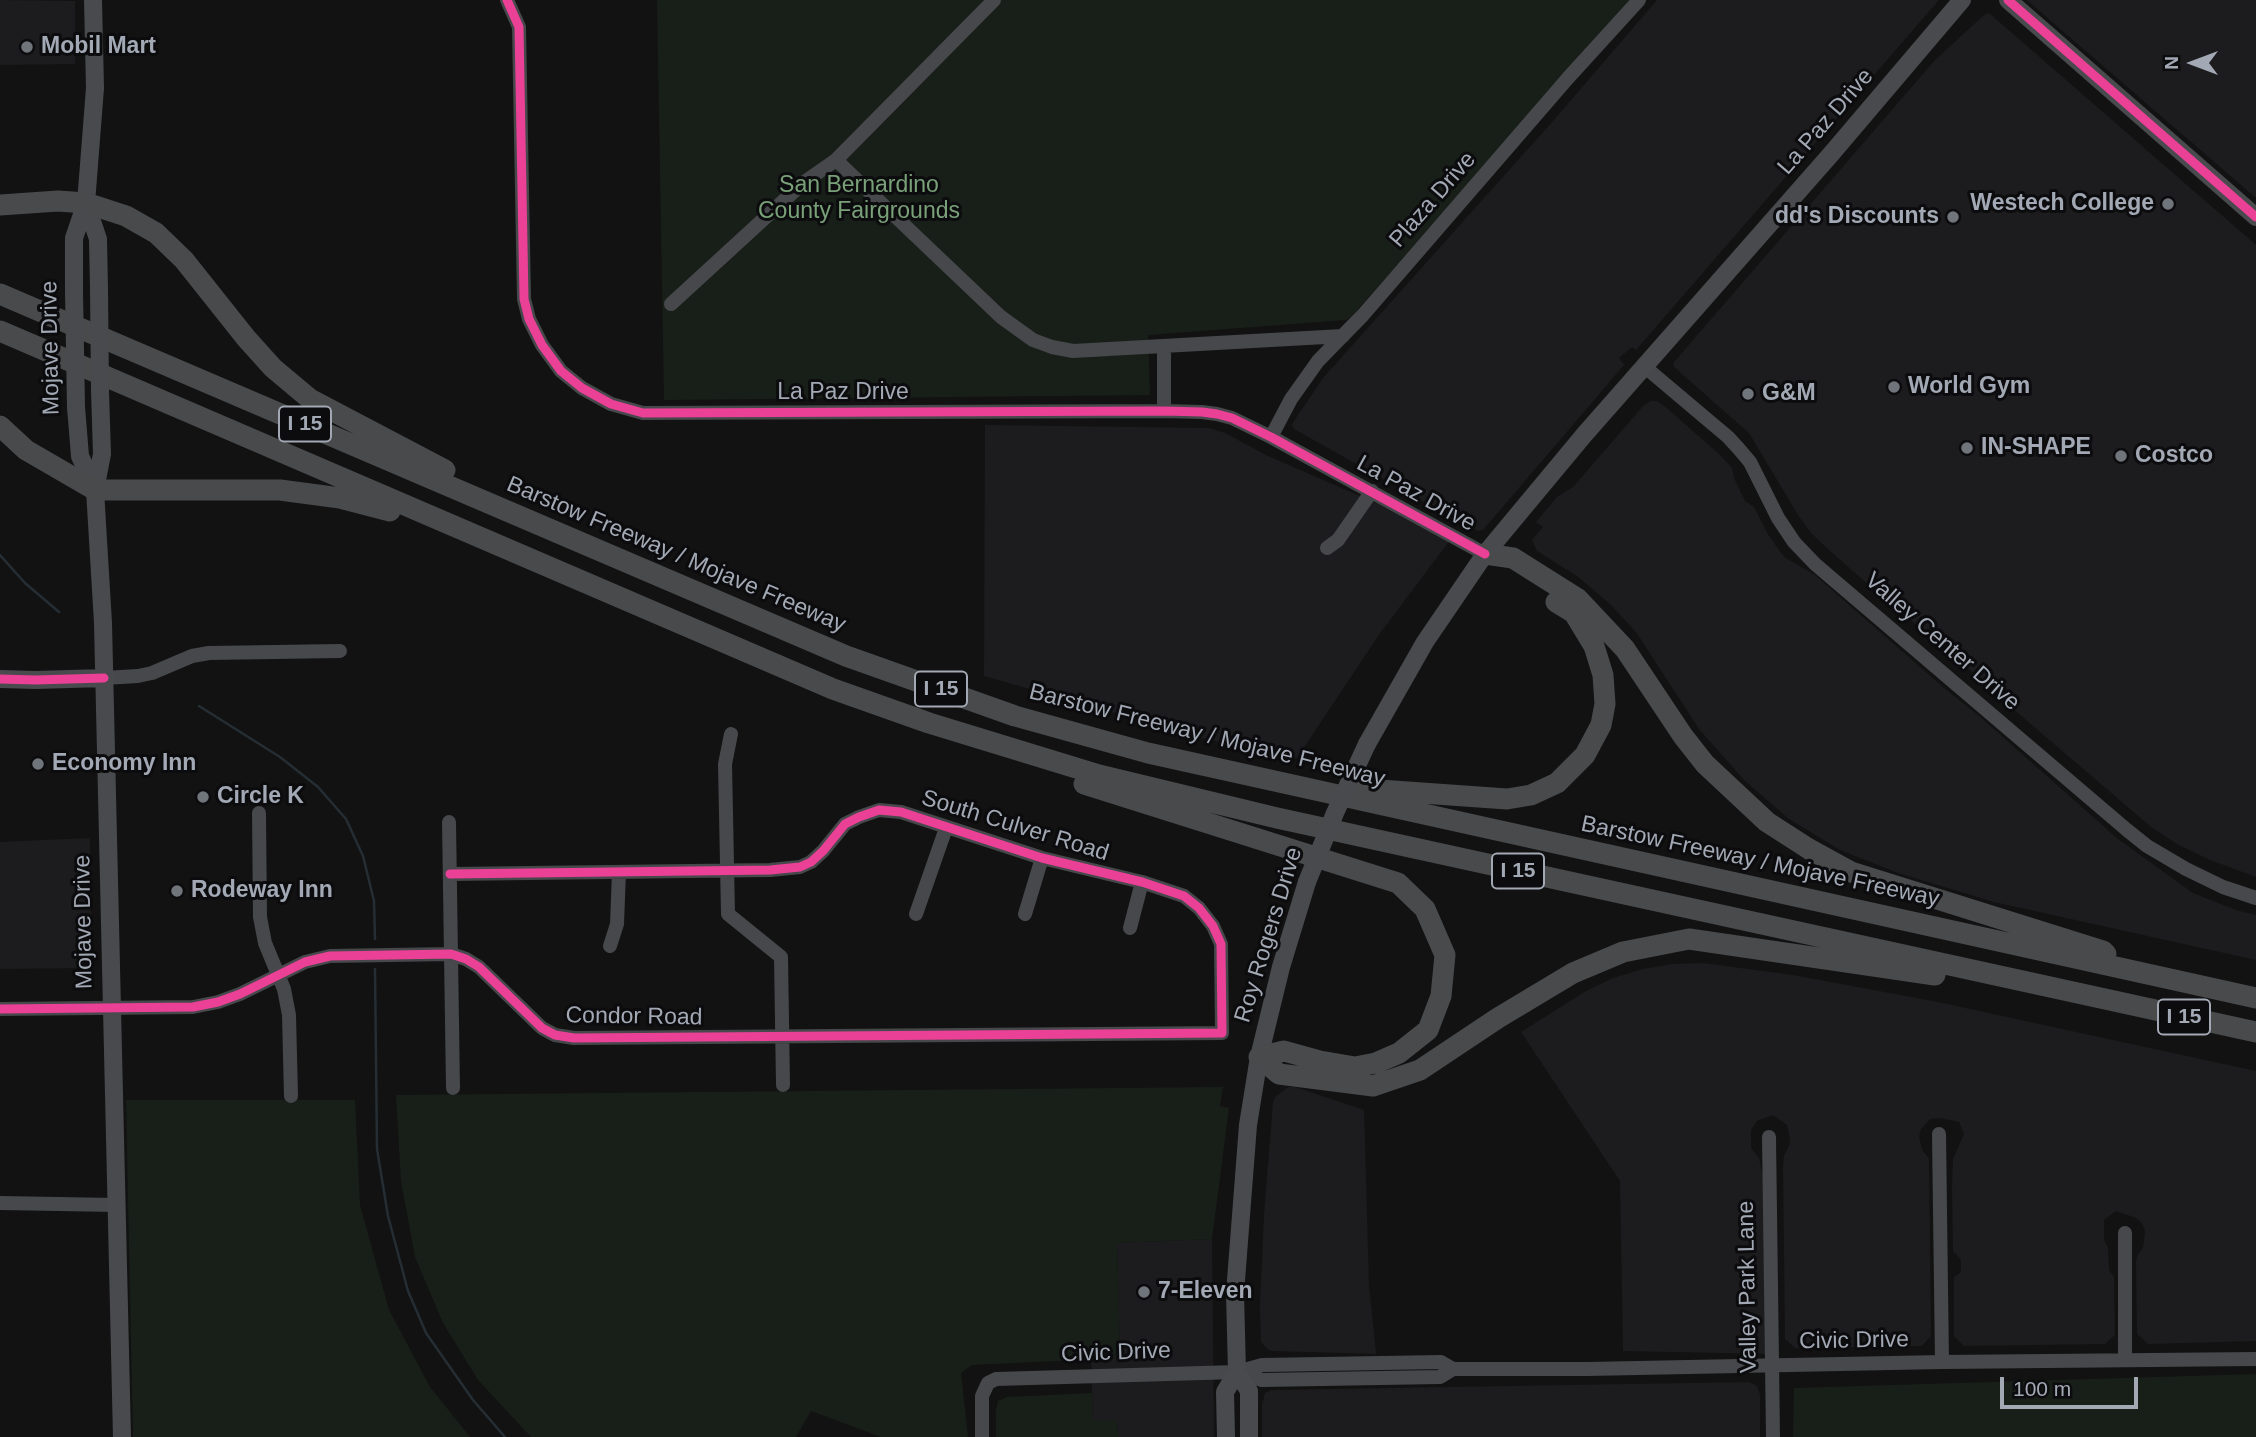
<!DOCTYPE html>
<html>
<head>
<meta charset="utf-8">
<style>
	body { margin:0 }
	#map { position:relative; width:2256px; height:1437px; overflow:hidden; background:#121212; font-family:Arial,sans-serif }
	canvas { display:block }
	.north { position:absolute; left:2158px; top:28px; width:70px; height:70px; -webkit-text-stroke:5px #0c0c0e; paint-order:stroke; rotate:270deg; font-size:19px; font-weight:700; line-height:28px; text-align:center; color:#a2a9b4 }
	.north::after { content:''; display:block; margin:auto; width:24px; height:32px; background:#a2a9b4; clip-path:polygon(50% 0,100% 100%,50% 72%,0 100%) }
	.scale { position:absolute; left:2000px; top:1377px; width:138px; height:32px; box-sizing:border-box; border:4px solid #a2a9b4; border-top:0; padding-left:9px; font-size:21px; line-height:24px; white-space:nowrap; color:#a2a9b4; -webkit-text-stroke:5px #0c0c0e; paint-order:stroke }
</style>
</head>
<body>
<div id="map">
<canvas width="2256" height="1437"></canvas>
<div class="north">N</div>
<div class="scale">100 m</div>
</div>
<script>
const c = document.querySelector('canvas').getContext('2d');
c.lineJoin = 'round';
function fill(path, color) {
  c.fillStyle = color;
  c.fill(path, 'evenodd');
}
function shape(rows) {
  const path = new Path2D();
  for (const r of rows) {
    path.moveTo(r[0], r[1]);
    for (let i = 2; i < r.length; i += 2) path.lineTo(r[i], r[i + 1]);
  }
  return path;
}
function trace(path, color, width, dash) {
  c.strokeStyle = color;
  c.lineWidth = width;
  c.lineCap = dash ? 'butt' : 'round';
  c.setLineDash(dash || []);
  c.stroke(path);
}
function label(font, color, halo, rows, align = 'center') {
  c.font = font + ' Arial,sans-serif';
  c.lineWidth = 6;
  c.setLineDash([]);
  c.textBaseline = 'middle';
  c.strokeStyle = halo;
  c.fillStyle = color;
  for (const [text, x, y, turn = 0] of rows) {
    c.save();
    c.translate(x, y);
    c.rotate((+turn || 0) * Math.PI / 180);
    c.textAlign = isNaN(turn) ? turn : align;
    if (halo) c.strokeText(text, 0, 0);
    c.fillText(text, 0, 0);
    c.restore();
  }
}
const built = shape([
	[0,0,75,1,75,64,0,65],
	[1657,0,1939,0,1636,350,1632,347,1619,358,1624,365,1483,530,1478,531,1440,511,1294,429,1292,425,1294,421,1323,378,1553,121],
	[2026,0,2256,0,2256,198,2029,2],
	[1989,13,2256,245,2256,877,2210,860,2177,844,2151,827,1998,696,2000,690,1988,680,1983,681,1906,616,1906,606,1886,591,1877,592,1830,551,1811,533,1798,515,1749,433,1674,367,1674,362,1935,60,1984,15],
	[1651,401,1657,401,1668,409,1719,454,1732,468,1734,478,1745,501,1754,507,1769,536,1784,557,1815,575,1944,688,1978,715,2118,839,2193,893,2236,910,2256,915,2256,960,1994,902,1898,873,1840,850,1789,819,1744,780,1699,729,1636,632,1611,605,1577,576,1537,551,1532,540,1543,527,1536,522,1557,497,1573,487,1644,405],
	[985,425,1209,428,1225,433,1268,456,1376,503,1450,540,1378,636,1297,758,1206,739,984,676],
	[90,838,92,968,0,969,0,842],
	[1703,963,1793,975,1938,1002,2256,1071,2256,1341,2148,1344,2137,1334,2136,1261,2138,1254,2143,1248,2145,1231,2142,1223,2136,1218,2116,1211,2104,1220,2104,1240,2108,1248,2109,1270,2114,1277,2115,1335,2105,1344,1964,1346,1954,1336,1954,1277,1961,1272,1961,1260,1953,1251,1952,1187,1953,1159,1964,1134,1959,1122,1940,1118,1930,1119,1921,1129,1919,1136,1922,1150,1929,1158,1931,1336,1922,1346,1795,1348,1785,1339,1783,1167,1784,1156,1790,1144,1790,1139,1787,1125,1773,1115,1757,1121,1751,1130,1751,1148,1759,1158,1767,1197,1769,1354,1623,1351,1620,1181,1521,1032,1586,991,1613,978,1643,969,1672,964],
	[1288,1087,1295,1087,1364,1110,1369,1285,1376,1354,1274,1351,1269,1350,1261,1342,1260,1307,1264,1215,1273,1102,1276,1096],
	[1212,1239,1214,1437,1118,1437,1117,1421,1093,1422,1091,1359,1120,1358,1117,1243],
	[1749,1382,1757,1386,1760,1395,1760,1437,1262,1437,1262,1405,1265,1393,1271,1390]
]);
const green = shape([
	[657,0,1631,0,1352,316,1346,320,1148,335,1150,395,664,400],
	[1223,1087,1220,1106,1229,1108,1212,1239,1117,1243,1120,1358,972,1365,961,1373,968,1437,881,1437,811,1411,796,1437,531,1437,478,1380,443,1323,415,1257,401,1181,396,1095],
	[126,1100,355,1100,360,1205,389,1310,430,1387,470,1437,133,1437],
	[2256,1374,2256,1437,1793,1437,1794,1388],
	[1092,1393,1093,1421,1117,1421,1118,1437,996,1437,996,1411,998,1401,1007,1397]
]);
const stream = shape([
	[0,555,25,583,59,612],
	[199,706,280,757,318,787,346,819,363,856,374,901,375,939],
	[375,969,377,1149,388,1216,408,1291,426,1333,473,1400,505,1437]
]);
const minor = shape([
	[507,0,519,27,524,299,529,319,542,345,561,371,582,388,611,404,643,413,1164,411,1202,412,1217,414,1232,418,1271,437,1485,554],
	[836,160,1001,317,1033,340,1052,347,1073,351,1343,336],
	[671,304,803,183,836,160,994,0],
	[1164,346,1164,411],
	[1645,367,1728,437,1739,449,1750,462,1778,518,1794,542,1815,564,2127,830,2147,846,2186,869,2223,887,2256,898],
	[1271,437,1291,399,1318,361,1363,315,1568,78,1639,0],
	[1327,548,1338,540,1372,491],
	[104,678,138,676,152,673,192,656,209,653,340,651],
	[731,734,725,764,728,914,781,957,783,1085],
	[259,813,260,917,265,943,284,989,289,1015,291,1096],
	[449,822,453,1088],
	[916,914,946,828],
	[1025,914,1042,858],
	[1130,928,1142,882],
	[610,946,617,924,619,872],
	[0,1009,193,1007,218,1002,240,994,305,962,330,956,451,954,466,959,479,967,542,1028,555,1035,574,1038,1222,1033,1221,944,1213,926,1199,908,1184,896,1142,882,1042,858,901,812,879,810,859,817,845,824,823,851,811,862,800,867,770,870,450,874],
	[1939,1134,1942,1362],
	[1769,1137,1773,1437],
	[0,1203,116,1205],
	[2125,1233,2125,1360],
	[1237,1372,1262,1380,1440,1377,1453,1369,1587,1369,1942,1362,2256,1359],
	[982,1437,982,1396,988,1383,996,1379,1237,1372,1262,1365,1441,1362,1453,1369]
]);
const major = shape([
	[2008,0,2256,217],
	[86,203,98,239,99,288],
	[74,292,74,238,86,203,95,88,93,0],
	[100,391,102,454,95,490,103,623,122,1437],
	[76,407,80,456,95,490],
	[0,679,35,680,104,678],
	[1367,744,1425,642,1485,554,1584,435,1832,153,1962,0],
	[1226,1437,1225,1392,1237,1372],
	[1249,1437,1249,1391,1237,1372,1235,1293,1248,1125,1259,1057,1281,967,1307,882]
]);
const highway = shape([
	[0,205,58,201,86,203,126,216,156,233,184,260,246,338,273,368,310,399,445,470],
	[0,294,846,656,1015,716,1148,753,2256,998],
	[0,331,833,689,929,723,1099,775,1277,818,2256,1032],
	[0,426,26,450,95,490,280,490,340,498,390,511],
	[1485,554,1513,558,1578,599,1625,649,1683,736,1705,764,1767,822,1809,849,1851,872,2103,951,2106,954],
	[1084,784,1398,883,1425,909,1445,955,1441,996,1428,1030,1399,1053,1376,1063,1355,1067,1320,1061,1284,1051,1259,1057],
	[1351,788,1507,799,1531,795,1557,783,1585,755,1601,725,1605,704,1603,675,1594,646,1574,613,1556,602],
	[1259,1057,1279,1074,1373,1086,1420,1070,1498,1018,1573,973,1623,952,1689,939,1935,975]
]);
const majorBridge = shape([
	[99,288,100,391],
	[74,292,76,407],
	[1307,882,1335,813,1367,744]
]);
const cycleway = shape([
	[507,0,519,27,524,299,529,319,542,345,561,371,582,388,611,404,643,413,1164,411,1202,412,1217,414,1232,418,1271,437,1485,554],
	[2008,0,2256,217],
	[0,679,35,680,104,678],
	[0,1009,193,1007,218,1002,240,994,305,962,330,956,451,954,466,959,479,967,542,1028,555,1035,574,1038,1222,1033,1221,944,1213,926,1199,908,1184,896,1142,882,1042,858,901,812,879,810,859,817,845,824,823,851,811,862,800,867,770,870,450,874]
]);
const markers = [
	[27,47,7,"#70747b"],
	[2168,204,7,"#70747b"],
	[1953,217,7,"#70747b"],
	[1894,387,7,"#70747b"],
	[1748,394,7,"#70747b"],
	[1967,448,7,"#70747b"],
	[2121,456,7,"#70747b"],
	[38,764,7,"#70747b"],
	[203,797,7,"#70747b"],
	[177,891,7,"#70747b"],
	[1144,1292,7,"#70747b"]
];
const shields = [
	[305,424,52],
	[941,689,52],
	[1518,871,52],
	[2184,1017,52]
];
const shieldNames = [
	["I 15",305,424],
	["I 15",941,689],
	["I 15",1518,871],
	["I 15",2184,1017]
];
const poiNames = [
	["Mobil Mart",41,47],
	["Westech College",2154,204,"right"],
	["dd's Discounts",1939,217,"right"],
	["World Gym",1908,387],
	["G&M",1762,394],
	["IN-SHAPE",1981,448],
	["Costco",2135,456],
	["Economy Inn",52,764],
	["Circle K",217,797],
	["Rodeway Inn",191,891],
	["7-Eleven",1158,1292]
];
const streetNames = [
	["La Paz Drive",1826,122,-49],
	["Plaza Drive",1433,200,-49],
	["Mojave Drive",51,348,-91],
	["La Paz Drive",843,393],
	["La Paz Drive",1416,494,29],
	["Barstow Freeway / Mojave Freeway",676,555,23],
	["Valley Center Drive",1942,642,41],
	["Barstow Freeway / Mojave Freeway",1207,736,14],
	["South Culver Road",1015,826,17],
	["Barstow Freeway / Mojave Freeway",1760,862,12],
	["Mojave Drive",84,922,-91],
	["Roy Rogers Drive",1269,935,-73],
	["Condor Road",634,1017,1],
	["Valley Park Lane",1748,1287,-91],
	["Civic Drive",1854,1341,-1],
	["Civic Drive",1116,1353,-2]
];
const parkNames = [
	["San Bernardino",859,186],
	["County Fairgrounds",859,212]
];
fill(built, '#1c1c1e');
fill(green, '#181f19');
trace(stream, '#252e34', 2.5);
trace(minor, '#46484b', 14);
trace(major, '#484a4d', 18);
trace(highway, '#494a4c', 21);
trace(majorBridge, '#484a4d', 18);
trace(cycleway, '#ea4096', 9);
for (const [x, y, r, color] of markers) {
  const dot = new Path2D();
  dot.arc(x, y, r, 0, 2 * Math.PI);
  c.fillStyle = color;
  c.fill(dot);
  trace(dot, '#0c0c0e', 2.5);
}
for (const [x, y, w] of shields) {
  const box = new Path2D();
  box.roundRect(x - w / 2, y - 17.5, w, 35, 5);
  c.fillStyle = '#0c0c0e';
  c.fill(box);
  trace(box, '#a2a9b4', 2);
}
label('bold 21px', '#a2a9b4', null, shieldNames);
label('bold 23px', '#a2a9b4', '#0c0c0e', poiNames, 'left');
label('23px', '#a2a9b4', '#0c0c0e', streetNames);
label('23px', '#79a078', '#0c0c0e', parkNames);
</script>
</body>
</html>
